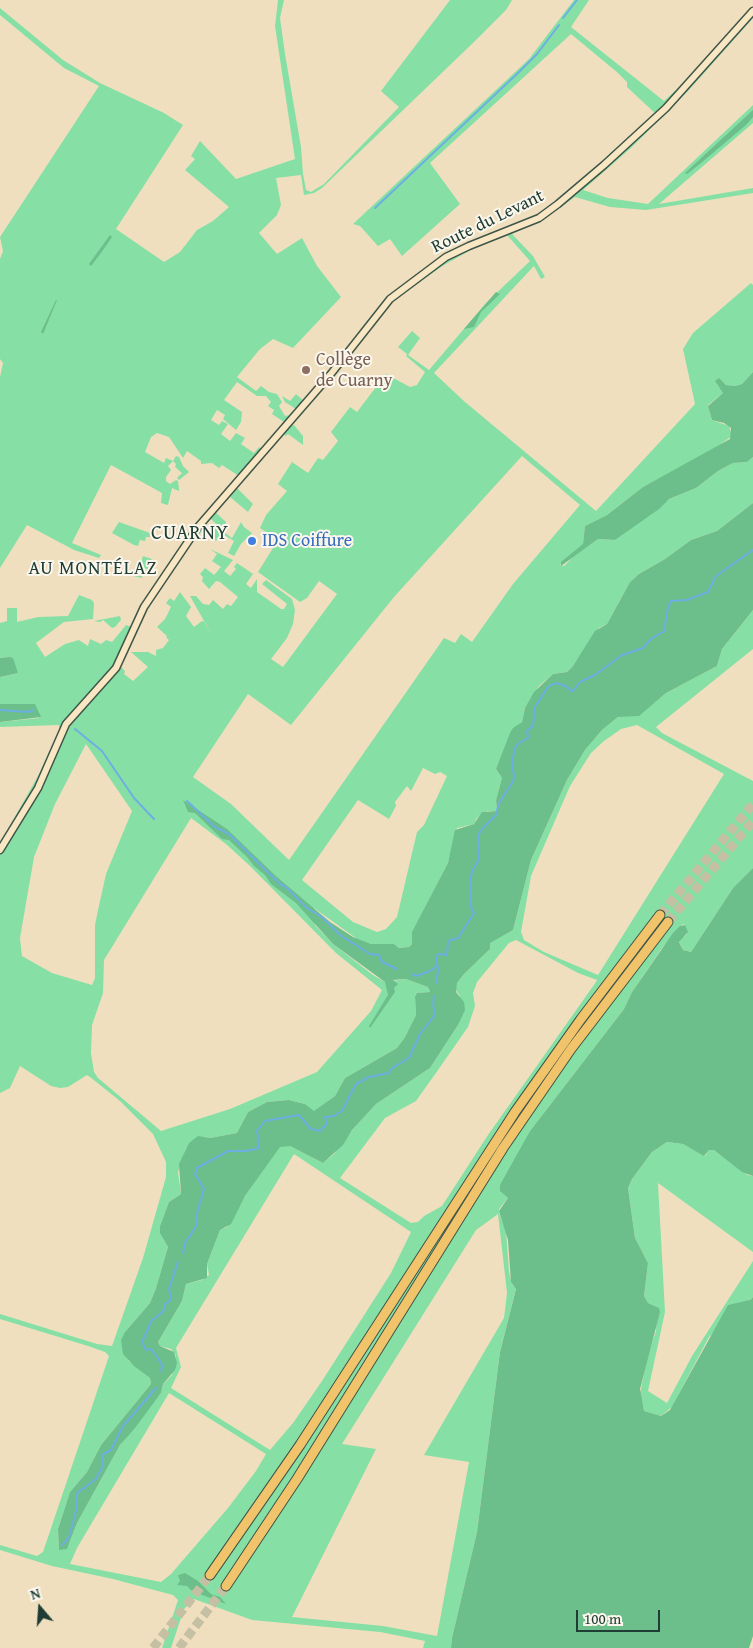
<!DOCTYPE html>
<html>
<head>
<meta charset="utf-8">
<style>
	body { margin:0 }
	#map { position:relative; width:753px; height:1648px; overflow:hidden; background:#efdfbf; font-family:"Gentium Book Plus",serif }
	canvas { display:block }
	.north { position:absolute; left:15px; top:1583px; width:50px; height:50px; -webkit-text-stroke:4px #fbf7ec; paint-order:stroke; rotate:342deg; font-size:14px; font-weight:700; line-height:20px; text-align:center; color:#1f3d34 }
	.north::after { content:''; display:block; margin:auto; width:18px; height:22px; background:#1f3d34; clip-path:polygon(50% 0,100% 100%,50% 72%,0 100%) }
	.scale { position:absolute; left:576px; top:1610px; width:84px; height:22px; box-sizing:border-box; border:2px solid #1f3d34; border-top:0; padding-left:6px; font-size:15px; line-height:18px; white-space:nowrap; color:#1f3d34; -webkit-text-stroke:4px #fbf7ec; paint-order:stroke }
</style>
</head>
<body>
<div id="map">
<canvas width="753" height="1648"></canvas>
<div class="north">N</div>
<div class="scale">100 m</div>
</div>
<script>
const c = document.querySelector('canvas').getContext('2d');
c.lineJoin = 'round';
function fill(path, color) {
  c.fillStyle = color;
  c.fill(path, 'evenodd');
}
function shape(rows) {
  const path = new Path2D();
  for (const r of rows) {
    path.moveTo(r[0], r[1]);
    for (let i = 2; i < r.length; i += 2) path.lineTo(r[i], r[i + 1]);
  }
  return path;
}
function trace(path, color, width, dash) {
  c.strokeStyle = color;
  c.lineWidth = width;
  c.lineCap = dash ? 'butt' : 'round';
  c.setLineDash(dash || []);
  c.stroke(path);
}
function label(font, color, halo, rows, align = 'center') {
  c.font = font + ' "Gentium Book Plus",serif';
  c.lineWidth = 4;
  c.setLineDash([]);
  c.textBaseline = 'middle';
  c.strokeStyle = halo;
  c.fillStyle = color;
  for (const [text, x, y, turn = 0] of rows) {
    c.save();
    c.translate(x, y);
    c.rotate((+turn || 0) * Math.PI / 180);
    c.textAlign = isNaN(turn) ? turn : align;
    if (halo) c.strokeText(text, 0, 0);
    c.fillText(text, 0, 0);
    c.restore();
  }
}
const green = shape([
	[278,0,284,0,280,18,285,54,301,147,303,174,306,190,311,192,324,184,399,107,381,91,450,0,512,0,506,10,475,41,322,188,314,193,304,195,301,175,276,178,281,205,277,215,259,233,277,254,302,238,317,266,341,297,293,348,273,339,260,349,237,377,256,391,261,386,269,392,277,394,282,402,279,406,285,416,290,415,284,422,272,414,274,410,268,406,271,402,266,396,257,396,237,382,224,400,242,412,241,422,236,430,223,419,225,415,217,410,211,420,219,425,222,421,228,424,221,434,230,441,236,433,245,438,241,444,254,453,259,447,262,449,239,476,222,465,219,468,212,463,201,464,201,461,187,451,183,458,169,437,157,433,151,437,145,452,164,463,166,458,173,461,176,456,179,457,183,466,189,472,179,480,177,478,182,473,175,467,176,464,173,461,168,466,171,470,166,477,166,481,170,484,176,480,178,481,179,489,179,491,172,488,168,505,161,503,162,493,111,465,72,543,101,555,99,558,74,550,27,525,0,568,0,377,3,363,0,359,0,259,3,251,0,237,99,86,64,68,0,15,0,8,63,60,100,83,164,113,183,125,116,229,164,262,180,252,197,230,213,221,229,207,185,170,195,159,191,156,200,141,236,179,295,159,275,26],
	[574,0,589,0,571,27,664,101,695,72,753,7,753,18,688,91,632,147,583,190,608,198,648,204,753,105,753,123,659,204,753,188,753,193,646,210,610,207,575,197,544,219,512,234,533,256,545,277,541,279,534,266,434,373,465,402,596,511,695,404,683,349,693,333,751,283,753,285,753,372,742,384,735,386,726,385,719,379,717,385,723,390,723,393,708,405,712,420,729,426,732,436,711,451,643,487,607,515,585,526,583,545,560,565,564,566,574,556,598,539,615,540,669,499,696,488,718,471,733,463,747,462,753,457,753,503,717,531,691,540,665,559,639,574,630,582,607,624,599,628,573,666,567,672,553,674,539,686,525,708,522,722,517,726,496,769,502,778,496,800,497,811,487,811,477,818,474,824,457,828,448,863,413,932,412,944,409,947,399,948,394,944,371,944,360,941,314,908,315,925,333,944,373,975,385,982,406,979,428,987,430,992,417,993,415,995,416,1015,405,1037,397,1048,345,1078,335,1096,314,1112,305,1104,289,1100,267,1102,248,1112,237,1133,210,1138,202,1137,187,1147,178,1172,181,1194,169,1202,160,1226,162,1236,168,1247,156,1288,150,1303,125,1332,128,1360,150,1378,151,1384,101,1445,87,1472,70,1492,58,1529,59,1550,69,1544,77,1523,120,1445,161,1393,163,1384,172,1375,176,1356,171,1349,160,1346,158,1342,182,1301,186,1284,202,1280,209,1275,207,1264,220,1230,227,1227,245,1196,280,1146,290,1146,323,1163,334,1154,352,1130,376,1104,430,1068,458,1025,460,996,455,989,457,983,464,974,490,949,489,943,513,930,531,860,567,780,585,750,602,730,618,717,643,712,666,693,717,666,722,649,753,610,753,649,656,727,662,733,753,781,753,868,733,888,691,952,683,950,679,941,687,934,685,925,683,924,662,948,632,992,624,1009,530,1131,502,1192,508,1198,499,1209,499,1213,506,1230,509,1272,512,1284,516,1288,500,1352,477,1532,452,1638,451,1648,423,1648,425,1641,380,1632,252,1620,194,1599,184,1609,171,1648,162,1648,178,1600,173,1595,113,1579,52,1566,0,1550,0,1545,37,1556,43,1552,109,1356,105,1352,88,1346,0,1319,0,1314,97,1344,112,1346,143,1258,166,1177,166,1162,153,1134,120,1101,90,1077,87,1075,68,1087,60,1088,51,1086,20,1066,10,1088,0,1093,0,843,38,776,59,731,59,725,0,727,0,722,39,718,34,704,0,704,0,677,18,673,9,657,0,658,0,623,7,621,7,608,17,608,17,622,38,617,68,616,79,595,92,600,94,603,93,619,64,622,36,643,45,657,65,644,79,640,88,646,90,639,101,644,106,640,112,642,126,625,135,628,119,665,125,671,124,674,133,681,148,667,131,652,148,652,156,656,156,650,163,648,169,640,166,637,167,636,157,627,165,619,171,607,166,603,170,598,174,601,180,592,191,607,186,616,194,627,202,621,205,622,213,637,190,596,196,596,203,604,209,605,213,600,223,609,227,604,231,606,238,597,220,582,216,581,209,589,202,581,203,577,200,574,205,568,214,575,221,567,212,561,217,554,210,549,233,560,224,571,230,576,236,569,234,567,237,563,253,574,246,584,251,588,257,579,257,592,281,609,284,609,287,604,262,584,266,580,292,599,295,610,293,624,287,638,271,659,283,667,337,594,319,581,307,598,300,602,258,572,278,540,260,528,266,515,287,491,278,484,292,462,308,473,318,458,323,460,338,441,331,432,350,407,357,412,386,374,410,387,417,385,425,372,406,356,407,354,398,347,412,331,420,338,408,355,429,370,485,304,530,261,507,235,478,246,444,265,411,288,410,286,415,282,412,278,467,243,469,246,540,218,648,119,651,122,657,115,627,87,627,82,618,73,571,34,430,163,460,204,402,256,390,239,378,246,360,226,353,224,529,59],
	[522,456,580,505,513,584,472,642,461,634,455,643,444,638,289,860,231,804,193,777,248,694,291,725,394,597],
	[637,725,724,774,598,975,544,952,524,940,521,932,531,876,570,786,591,753,604,741,621,729],
	[86,744,132,811,106,874,98,910,95,925,95,978,92,985,52,973,22,956,20,938,34,857,55,804],
	[423,768,435,774,440,772,447,776,424,825,417,832,397,917,386,929,377,932,353,922,302,880,358,800,389,819,396,806,395,802,407,786,411,791],
	[191,818,226,844,249,865,336,953,382,990,371,1011,317,1072,230,1109,161,1131,98,1078,94,1072,91,1053,92,1025,103,993,104,960],
	[516,940,578,973,597,980,596,982,488,1135,442,1206,424,1216,418,1222,411,1223,340,1178,385,1118,416,1101,438,1070,468,1027,475,1006,473,993,477,982,509,943],
	[294,1154,411,1232,391,1273,322,1381,293,1423,270,1450,171,1388,181,1367,176,1348],
	[498,1214,507,1293,504,1318,424,1455,469,1462,437,1636,383,1626,292,1617,376,1449,342,1444,476,1230],
	[169,1393,266,1454,256,1471,228,1508,171,1574,161,1582,70,1564,77,1548],
	[296,394,303,400,296,409,285,402,282,396,290,401],
	[294,425,303,436,303,445,288,434,286,436,283,433,289,426],
	[237,488,253,504,248,512,230,497],
	[214,511,226,522,224,532,232,538,241,522,244,527,252,533,241,544,234,556,228,553,234,541,226,536,220,535,216,541,201,532,196,540,194,539,203,525,211,531,217,525,209,517],
	[119,522,150,533,150,537,146,537,145,541,140,540,138,546,134,545,112,533],
	[143,556,152,559,148,564,154,567,151,572,143,567,142,578,133,576,140,566],
	[120,616,121,620,115,627,112,628,103,620,100,622,94,621],
	[667,1142,683,1144,705,1156,709,1150,714,1150,748,1175,753,1176,753,1252,658,1183,665,1312,648,1391,667,1403,692,1356,753,1261,753,1297,709,1337,672,1407,661,1416,644,1411,640,1394,647,1358,656,1331,657,1307,648,1303,644,1296,648,1263,635,1238,628,1188,632,1179,652,1152]
]);
const forest = shape([
	[753,110,753,117,746,125,701,163,687,174,685,173],
	[110,235,112,237,101,253,91,266,89,264],
	[496,292,500,294,481,312,474,327,464,329],
	[56,300,57,300,43,334,41,332],
	[753,372,753,457,747,462,733,463,718,471,696,488,669,499,659,509,615,540,598,539,561,566,561,562,583,544,585,526,607,515,643,487,730,439,731,428,724,423,712,420,708,406,723,393,715,381,719,378,726,385,735,386,742,384],
	[753,503,753,610,722,649,717,666,666,693,639,716,618,717,602,730,585,750,567,780,531,860,513,930,490,943,490,949,464,974,457,983,456,992,464,1002,465,1010,458,1025,430,1068,376,1104,352,1130,343,1145,323,1163,290,1146,280,1147,245,1196,231,1224,220,1230,207,1264,207,1278,186,1284,182,1301,158,1342,160,1346,174,1352,177,1363,175,1370,163,1384,161,1393,135,1428,120,1445,77,1523,67,1549,59,1550,58,1529,70,1492,87,1472,101,1445,151,1384,150,1378,134,1366,123,1354,121,1340,125,1332,150,1303,156,1288,168,1247,160,1233,160,1226,169,1202,181,1194,179,1164,189,1143,198,1136,210,1138,237,1133,248,1112,267,1102,289,1100,305,1104,314,1111,335,1096,345,1078,397,1048,405,1037,416,1015,415,996,417,993,430,992,428,987,406,979,393,980,398,984,394,988,395,992,370,1028,369,1026,388,995,385,982,333,944,296,903,271,884,265,875,254,866,247,857,229,840,222,839,195,813,188,812,183,800,227,829,277,877,330,922,353,937,371,944,394,944,399,948,409,947,412,944,412,932,448,863,455,830,474,824,482,812,497,811,496,800,502,778,496,769,510,733,513,728,522,722,525,708,534,692,553,674,567,672,573,666,595,631,607,624,630,582,639,574,665,559,691,540,717,531],
	[9,657,13,658,18,673,0,677,0,658],
	[0,704,35,704,41,717,0,722],
	[753,868,753,1176,742,1172,714,1150,709,1150,704,1156,683,1144,667,1142,652,1152,632,1179,628,1188,635,1238,648,1263,644,1296,648,1303,659,1308,660,1312,640,1389,644,1411,661,1416,670,1410,728,1305,750,1300,753,1297,753,1636,749,1648,451,1648,452,1638,477,1532,500,1352,516,1289,511,1282,508,1240,499,1211,508,1198,500,1191,500,1185,530,1131,624,1009,632,992,673,933,680,926,685,925,688,932,679,942,683,950,691,952,733,888],
	[185,1573,198,1581,211,1594,220,1597,226,1604,192,1591,187,1586,177,1585,180,1581,178,1575]
]);
const stream = shape([
	[563,18,577,0],
	[375,208,519,72,537,54,559,25],
	[0,710,28,712,33,710],
	[75,729,102,751,134,798,154,819],
	[187,801,215,827,229,834,280,884,286,887,307,908,322,917,340,935,370,954,379,955,382,962,397,969],
	[412,974,416,976,430,971,437,966],
	[436,983,438,971,436,956,439,954,447,955,448,941,458,938,474,913,470,905,470,882,472,871,479,860,478,835,483,828,496,815,499,803,512,783,514,777,512,762,515,748,519,743,528,738,527,731,533,726,535,707,548,687,555,683,566,686,571,691,574,690,580,682,595,675,622,655,643,648,651,639,664,631,668,607,671,601,687,600,708,592,716,576,753,550],
	[183,1253,185,1243,197,1225,196,1217,204,1189,195,1174,197,1168,228,1151,247,1151,259,1148,257,1131,265,1121,299,1115,311,1129,320,1131,327,1124,325,1117,334,1116,342,1111,356,1084,369,1077,389,1073,392,1068,409,1058,420,1034,435,1015,433,1005,434,996],
	[161,1371,162,1365,157,1357,151,1349,146,1350,142,1342,152,1320,159,1315,164,1310,165,1304,171,1300,169,1289,178,1262],
	[62,1545,69,1538,76,1511,76,1494,96,1479,103,1466,103,1454,111,1450,123,1426,156,1388]
]);
const highwayTunnel = shape([
	[660,915,753,804],
	[668,922,753,821],
	[153,1648,210,1575],
	[179,1648,226,1586]
]);
const secondary = shape([
	[0,850,38,788,66,724,116,668,144,607,198,527,330,375,390,299,446,257,469,246,539,218,558,204,604,165,666,108,753,11]
]);
const highway = shape([
	[210,1575,300,1445,515,1112,581,1019,660,915],
	[226,1586,297,1479,503,1148,571,1049,668,922]
]);
const markers = [
	[306,370,5,"#8d6e63"],
	[252,541,5,"#3f7fe0"]
];
const streetNames = [
	["Route du Levant",488,222,-26]
];
const educationNames = [
	["Collège",316,360],
	["de Cuarny",316,381]
];
const shopNames = [
	["IDS Coiffure",262,541]
];
const neighbourhoodNames = [
	["AU MONTÉLAZ",93,569]
];
const quarterNames = [
	["CUARNY",190,534]
];
fill(green, '#86e0a5');
fill(forest, '#6cbe8a');
trace(stream, '#6eafe2', 2);
trace(highwayTunnel, '#c5bfa3', 9, [9, 4.5]);
trace(secondary, '#3e5549', 9);
trace(highway, '#3e5549', 11);
trace(secondary, '#f9e7c3', 6);
trace(highway, '#f1c36a', 9);
for (const [x, y, r, color] of markers) {
  const dot = new Path2D();
  dot.arc(x, y, r, 0, 2 * Math.PI);
  c.fillStyle = color;
  c.fill(dot);
  trace(dot, '#fbf7ec', 2);
}
label('18px', '#1f3d34', '#fbf7ec', streetNames);
label('18px', '#785e54', '#fbf7ec', educationNames, 'left');
label('18px', '#366cbe', '#fbf7ec', shopNames, 'left');
c.letterSpacing = '1px';
label('19px', '#1f3d34', '#fbf7ec', neighbourhoodNames);
c.letterSpacing = '0px';
c.letterSpacing = '1px';
label('20px', '#1f3d34', '#fbf7ec', quarterNames);
c.letterSpacing = '0px';
</script>
</body>
</html>
